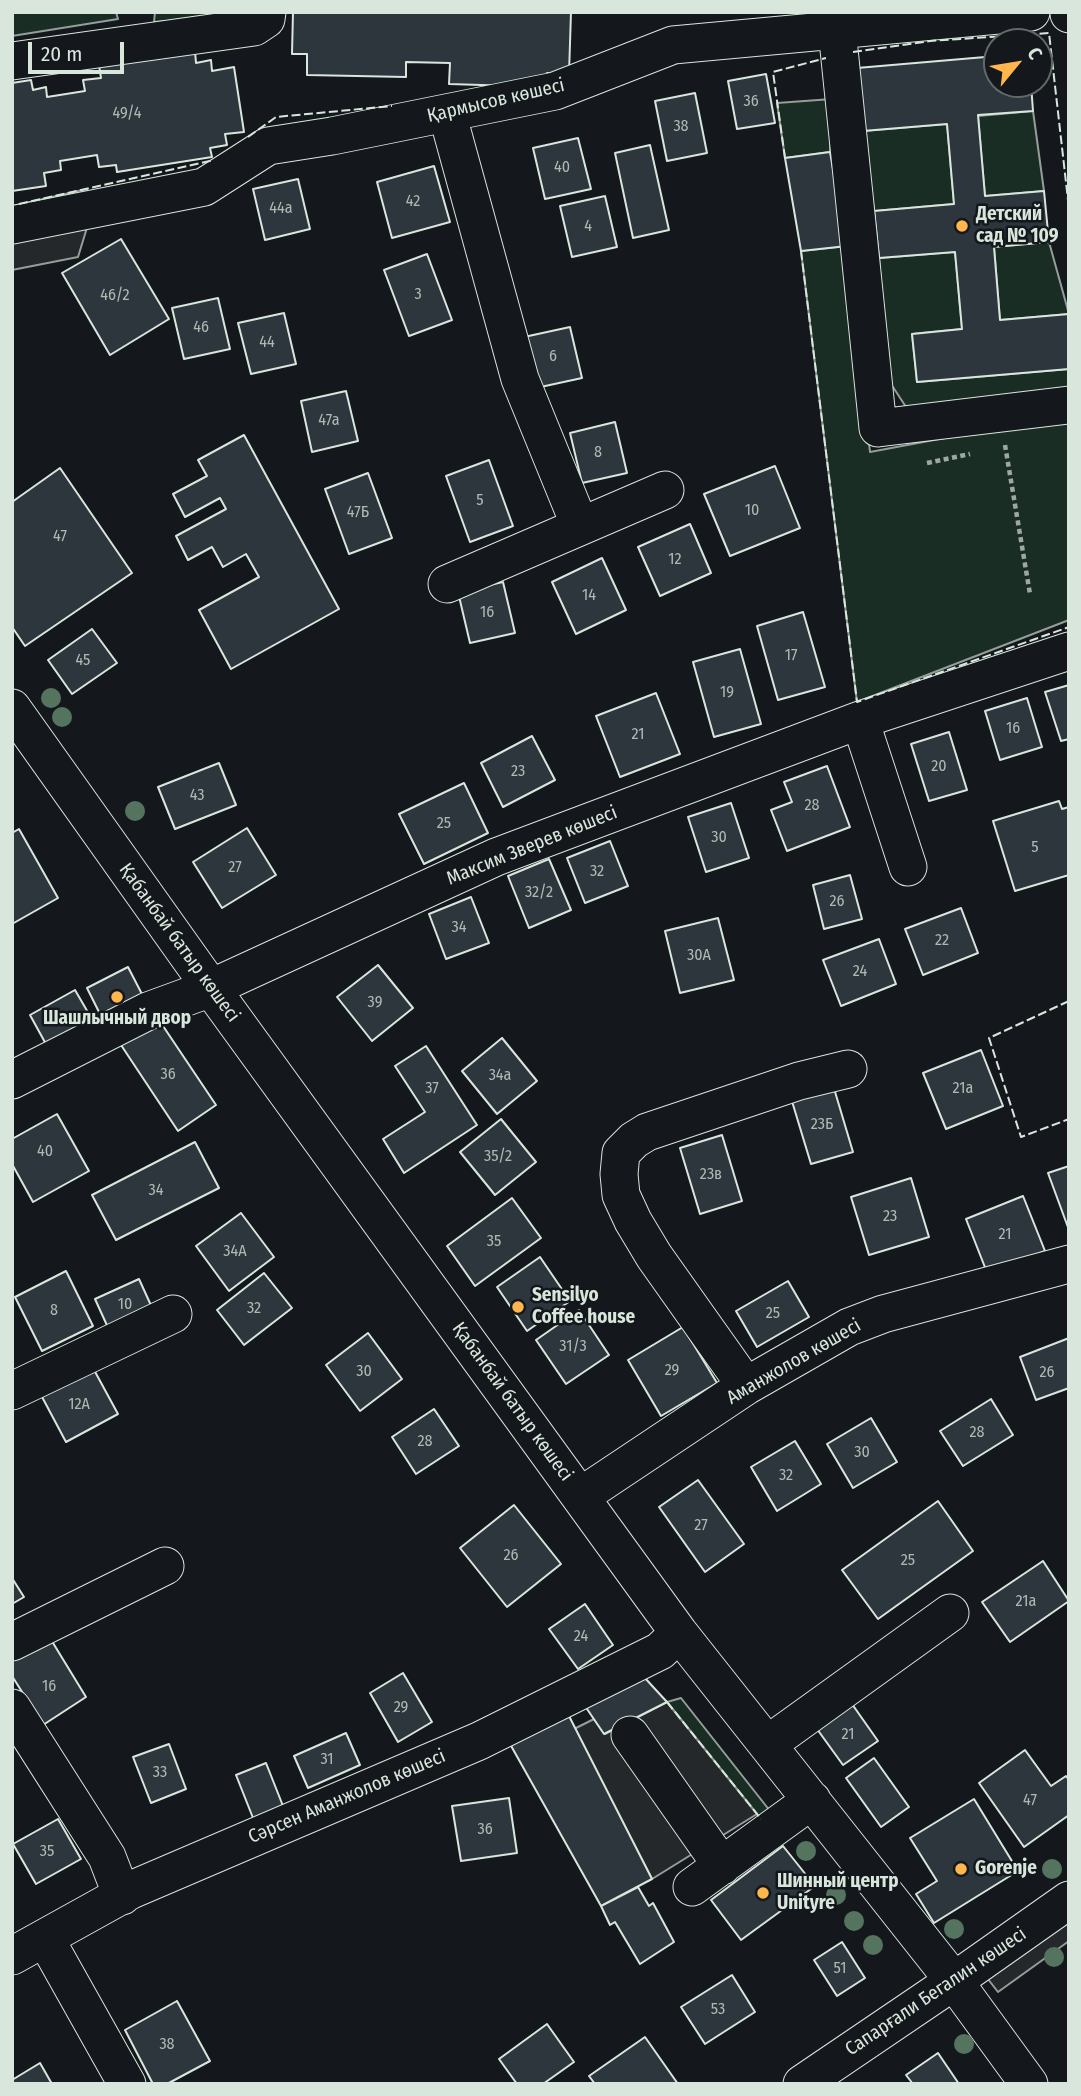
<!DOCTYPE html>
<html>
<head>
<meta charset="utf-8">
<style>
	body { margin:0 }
	#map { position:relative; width:1081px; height:2096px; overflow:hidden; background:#14181c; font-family:"Fira Sans Condensed",sans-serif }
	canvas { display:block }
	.frame { position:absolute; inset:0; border:14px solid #d8e6dc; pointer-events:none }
	.north { position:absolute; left:983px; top:28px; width:70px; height:70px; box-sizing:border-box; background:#14181c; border:2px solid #626a69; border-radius:50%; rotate:60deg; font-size:19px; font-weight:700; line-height:28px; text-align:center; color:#d8e6dc }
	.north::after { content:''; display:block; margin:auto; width:24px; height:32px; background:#ffb74d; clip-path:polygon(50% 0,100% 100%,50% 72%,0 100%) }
	.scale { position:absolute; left:28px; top:42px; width:96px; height:32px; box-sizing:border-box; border:4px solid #d8e6dc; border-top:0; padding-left:9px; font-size:21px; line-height:24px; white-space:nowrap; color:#d8e6dc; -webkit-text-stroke:5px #14181c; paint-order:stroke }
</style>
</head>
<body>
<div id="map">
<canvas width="1081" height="2096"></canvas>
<div class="frame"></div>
<div class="north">С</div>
<div class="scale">20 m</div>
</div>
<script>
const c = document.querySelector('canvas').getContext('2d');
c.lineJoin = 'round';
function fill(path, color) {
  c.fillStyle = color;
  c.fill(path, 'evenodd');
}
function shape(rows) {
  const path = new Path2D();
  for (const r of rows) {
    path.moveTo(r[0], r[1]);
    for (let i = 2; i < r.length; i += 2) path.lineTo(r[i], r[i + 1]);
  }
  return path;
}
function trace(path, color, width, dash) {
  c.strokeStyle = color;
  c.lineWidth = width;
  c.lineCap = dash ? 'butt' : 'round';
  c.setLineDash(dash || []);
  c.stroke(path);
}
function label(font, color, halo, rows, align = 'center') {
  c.font = font + ' "Fira Sans Condensed",sans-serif';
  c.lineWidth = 5;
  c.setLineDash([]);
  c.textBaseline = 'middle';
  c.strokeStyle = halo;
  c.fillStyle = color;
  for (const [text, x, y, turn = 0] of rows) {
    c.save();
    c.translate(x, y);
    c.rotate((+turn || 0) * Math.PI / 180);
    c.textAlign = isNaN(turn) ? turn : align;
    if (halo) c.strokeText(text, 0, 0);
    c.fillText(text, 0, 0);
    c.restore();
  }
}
const green = shape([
	[12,12,116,12,118,19,12,36,12,12],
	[155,12,252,12,252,14,154,22,155,12],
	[832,99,830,152,785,158,777,103,832,99],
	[1033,111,1044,191,985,196,978,116,1033,111],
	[947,124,954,204,874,211,863,131,947,124],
	[1049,242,1069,314,1000,320,994,247,1049,242],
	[847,246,870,452,1030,422,1069,419,1069,620,857,702,801,251,847,246],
	[955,252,962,329,912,334,917,382,1069,369,1068,395,908,410,889,381,879,258,955,252],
	[681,1698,774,1816,767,1827,667,1702,681,1698]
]);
const parking = shape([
	[87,189,93,208,78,257,12,270,12,206,87,189],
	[667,1702,757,1814,652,1879,574,1729,594,1719,605,1734,667,1702],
	[1069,1900,1069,1941,998,1992,977,1965,1069,1900]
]);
const building = shape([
	[293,12,571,12,569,74,547,73,547,87,449,84,450,63,406,62,406,77,307,75,307,54,292,54,293,12],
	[195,51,196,63,211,60,212,71,234,67,244,132,225,134,227,145,210,148,212,157,117,172,116,165,99,167,97,155,60,161,61,170,44,173,46,186,12,191,12,83,31,80,33,90,46,87,47,97,85,91,83,80,101,78,99,65,195,51],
	[997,56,997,84,1031,84,1033,111,978,115,985,196,1044,191,1049,242,994,247,1000,320,1069,314,1069,369,917,382,912,334,962,329,955,252,879,258,874,211,954,204,947,124,863,131,857,68,997,56],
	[766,74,775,123,737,129,728,81,766,74],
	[695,93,707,153,667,161,655,101,695,93],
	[578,138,591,189,545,199,533,148,578,138],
	[650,145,669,230,633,238,615,153,650,145],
	[830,152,847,246,801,251,785,158,830,152],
	[434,166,450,222,392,238,377,182,434,166],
	[298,179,310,229,265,240,253,189,298,179],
	[605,196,617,247,572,257,560,206,605,196],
	[121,239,169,319,110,355,62,273,121,239],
	[427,254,452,320,409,336,384,270,427,254],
	[218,298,230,349,184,359,172,308,218,298],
	[284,313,296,364,251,374,238,323,284,313],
	[570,327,582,378,536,388,524,337,570,327],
	[346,391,358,441,312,452,301,401,346,391],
	[615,422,627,473,582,483,570,433,615,422],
	[244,435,339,609,231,669,199,610,259,577,246,554,223,567,212,547,188,560,176,536,226,509,220,498,185,517,173,494,207,476,198,460,244,435],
	[489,460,513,526,470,542,446,476,489,460],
	[775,466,800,528,730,556,704,494,775,466],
	[60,468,132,573,25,646,12,627,12,502,60,468],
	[368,473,392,538,349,554,325,489,368,473],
	[690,524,711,573,660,596,638,547,690,524],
	[602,558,626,610,576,634,552,582,602,558],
	[503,582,515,633,470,643,458,592,503,582],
	[803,612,825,687,778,700,757,626,803,612],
	[92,629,117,663,72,694,48,660,92,629],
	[740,649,761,724,714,737,693,662,740,649],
	[1069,685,1069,739,1061,741,1045,692,1069,685],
	[656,693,680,754,620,777,596,716,656,693],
	[1027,698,1042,747,1000,760,985,711,1027,698],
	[949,732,967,790,929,801,911,744,949,732],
	[532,736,555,780,503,807,481,763,532,736],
	[219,763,236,805,175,829,158,787,219,763],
	[827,766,850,827,787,851,771,810,792,802,784,782,827,766],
	[464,783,488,833,424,864,399,814,464,783],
	[1059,801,1062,809,1069,807,1069,875,1015,891,993,821,1059,801],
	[731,803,749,858,706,872,688,817,731,803],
	[247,828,276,875,222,908,193,862,247,828],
	[19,829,58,898,12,924,12,833,19,829],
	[610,841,628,886,585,903,567,858,610,841],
	[549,859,571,910,529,928,508,876,549,859],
	[850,875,862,919,824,929,813,885,850,875],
	[471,897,489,943,446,959,429,914,471,897],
	[961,908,978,953,923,975,905,929,961,908],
	[718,918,734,980,680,993,665,931,718,918],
	[879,939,896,984,841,1006,823,960,879,939],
	[378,965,413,1008,372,1041,337,997,378,965],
	[128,967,144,998,103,1020,87,988,128,967],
	[75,990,93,1021,47,1046,30,1015,75,990],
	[159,1020,216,1105,178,1131,121,1045,159,1020],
	[502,1038,537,1081,497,1114,462,1071,502,1038],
	[426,1046,477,1125,404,1173,383,1139,425,1112,395,1066,426,1046],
	[981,1050,1003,1106,946,1129,923,1073,981,1050],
	[833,1085,853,1152,811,1164,791,1098,833,1085],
	[57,1114,89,1171,33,1202,12,1164,12,1139,57,1114],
	[501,1119,536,1162,495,1195,460,1152,501,1119],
	[722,1135,742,1201,700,1214,680,1148,722,1135],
	[195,1142,219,1188,116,1240,92,1195,195,1142],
	[1069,1166,1069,1230,1048,1173,1069,1166],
	[911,1178,929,1237,869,1255,851,1197,911,1178],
	[1023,1196,1045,1251,988,1275,966,1219,1023,1196],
	[512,1198,541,1238,475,1286,447,1246,512,1198],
	[241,1213,274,1257,229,1291,196,1246,241,1213],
	[540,1257,570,1301,527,1331,497,1287,540,1257],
	[66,1271,93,1326,42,1351,15,1297,66,1271],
	[264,1273,292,1308,244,1345,217,1310,264,1273],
	[139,1279,154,1312,110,1332,95,1299,139,1279],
	[788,1281,809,1317,757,1347,736,1311,788,1281],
	[579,1310,609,1355,566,1384,536,1340,579,1310],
	[683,1327,717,1383,661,1416,628,1360,683,1327],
	[368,1333,402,1379,360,1411,326,1365,368,1333],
	[1069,1338,1069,1388,1036,1400,1020,1357,1069,1338],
	[93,1368,118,1414,66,1442,41,1395,93,1368],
	[991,1399,1013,1435,963,1466,940,1431,991,1399],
	[434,1409,459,1446,416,1474,392,1437,434,1409],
	[871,1418,897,1462,853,1488,827,1444,871,1418],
	[795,1441,821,1484,777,1511,751,1467,795,1441],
	[698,1480,744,1544,705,1572,659,1507,698,1480],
	[938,1501,973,1551,878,1619,842,1570,938,1501],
	[514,1505,561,1564,507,1607,460,1548,514,1505],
	[1043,1561,1069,1601,1010,1642,982,1602,1043,1561],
	[12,1578,24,1597,12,1604,12,1578],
	[585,1604,613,1645,578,1669,549,1629,585,1604],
	[50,1638,86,1697,43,1725,12,1676,12,1661,50,1638],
	[403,1673,432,1722,398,1742,370,1693,403,1673],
	[644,1677,667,1702,604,1734,585,1706,644,1677],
	[852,1704,878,1741,843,1765,817,1729,852,1704],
	[568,1714,652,1879,601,1906,510,1744,568,1714],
	[346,1733,360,1765,308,1788,294,1756,346,1733],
	[169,1744,186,1789,151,1803,133,1757,169,1744],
	[1025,1750,1051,1786,1066,1776,1069,1780,1069,1815,1024,1847,979,1783,1025,1750],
	[874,1758,909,1807,881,1827,846,1778,874,1758],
	[266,1763,285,1811,255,1823,236,1775,266,1763],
	[509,1798,517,1853,461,1861,452,1806,509,1798],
	[974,1799,1018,1871,934,1923,916,1894,937,1881,910,1838,974,1799],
	[58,1819,81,1859,36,1884,13,1844,58,1819],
	[783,1846,815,1886,741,1940,711,1900,783,1846],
	[638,1887,649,1906,653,1903,674,1942,640,1964,615,1922,610,1925,601,1906,638,1887],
	[842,1942,865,1978,837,1996,814,1960,842,1942],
	[732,1975,755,2012,705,2044,681,2007,732,1975],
	[177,2001,210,2061,167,2084,153,2084,125,2030,177,2001],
	[547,2024,574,2062,543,2084,517,2084,499,2059,547,2024],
	[645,2037,678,2084,595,2084,589,2076,645,2037],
	[938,2053,959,2084,913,2084,906,2075,938,2053],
	[40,2063,52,2084,12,2084,12,2080,40,2063]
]);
const path = shape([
	[1005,445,1030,594],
	[927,463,970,454]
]);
const minor = shape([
	[1069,12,1069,14],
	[837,30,878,428,1069,405],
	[12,61,254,27,266,19,267,12],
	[447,113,520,379,580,526],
	[12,225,204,187,268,146,332,136,555,91,673,45,1031,12],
	[447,584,665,490],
	[12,708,211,988,679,1633,954,1981,1029,2084],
	[860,720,908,867],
	[12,1080,148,1011,211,988,496,857,860,720,1069,651],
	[746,1386,654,1256,633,1221,621,1195,619,1174,621,1153,634,1140,647,1132,799,1081,848,1069],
	[12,1391,173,1314],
	[581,1496,746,1386,849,1327,883,1314,1069,1264],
	[12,1642,165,1566],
	[12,1708,107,1857,122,1896],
	[630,1735,722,1866],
	[768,1744,950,1613],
	[692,1887,812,1800],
	[45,1938,127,2084],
	[12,1956,131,1890,479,1741,660,1651,679,1633],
	[802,2084,954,1981,1069,1900]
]);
const fence = shape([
	[853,52,930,41,1049,33,1069,209],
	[248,137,276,117,392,106],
	[785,158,773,72,826,58],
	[19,204,214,160],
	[801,251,857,702,1069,627],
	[1069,1001,989,1038,1021,1137,1069,1119],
	[667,1702,761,1819]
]);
const trees = [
	[51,698],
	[62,717],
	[135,811],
	[806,1851],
	[1052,1869],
	[836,1895],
	[854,1921],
	[954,1929],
	[873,1945],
	[1054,1957],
	[964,2044]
];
const markers = [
	[962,226,7,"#ffb74d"],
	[117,997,7,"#ffb74d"],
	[518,1307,7,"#ffb74d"],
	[961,1869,7,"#ffb74d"],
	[763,1893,7,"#ffb74d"]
];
const numberNames = [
	["36",751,102],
	["49/4",127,114],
	["38",681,127],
	["40",562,168],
	["42",413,202],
	["44а",281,209],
	["4",588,227],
	["3",418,295],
	["46/2",115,296],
	["46",201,328],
	["44",267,343],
	["6",553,357],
	["47а",329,421],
	["8",598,453],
	["5",480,501],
	["10",752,511],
	["47Б",358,513],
	["47",60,537],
	["12",675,560],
	["14",589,596],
	["16",487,613],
	["17",791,656],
	["45",83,661],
	["19",727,693],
	["16",1013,729],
	["21",638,735],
	["20",939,767],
	["23",518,772],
	["43",197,796],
	["28",812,806],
	["25",444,824],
	["30",719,838],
	["5",1035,848],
	["27",235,868],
	["32",597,872],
	["32/2",539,893],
	["26",837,902],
	["34",459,928],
	["22",942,941],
	["30А",699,956],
	["24",860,972],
	["39",375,1003],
	["36",168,1075],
	["34а",500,1076],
	["37",432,1089],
	["21а",963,1089],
	["23Б",822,1125],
	["40",45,1152],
	["35/2",498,1157],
	["23в",711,1175],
	["34",156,1191],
	["23",890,1217],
	["21",1005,1235],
	["35",494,1242],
	["34А",235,1252],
	["10",125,1305],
	["32",254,1309],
	["8",54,1311],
	["25",773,1314],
	["31/3",573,1347],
	["29",672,1371],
	["30",364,1372],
	["26",1047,1373],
	["12А",79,1405],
	["28",977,1433],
	["28",425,1442],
	["30",862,1453],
	["32",786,1476],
	["27",701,1526],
	["26",511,1556],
	["25",908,1561],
	["21а",1026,1602],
	["24",581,1637],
	["16",49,1687],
	["29",401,1708],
	["21",848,1735],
	["31",327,1760],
	["33",160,1773],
	["47",1030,1801],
	["36",485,1830],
	["35",47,1852],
	["51",840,1969],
	["53",718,2010],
	["38",167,2045]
];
const streetNames = [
	["Қармысов көшесі",496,101,-13],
	["Максим Зверев көшесі",532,846,-22],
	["Қабанбай батыр көшесі",179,943,54],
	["Аманжолов көшесі",794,1362,-30],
	["Қабанбай батыр көшесі",512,1402,54],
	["Сәрсен Аманжолов көшесі",347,1797,-23],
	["Сапарғали Бегалин көшесі",936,1992,-34]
];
const poiNames = [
	["Детский",976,215],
	["сад № 109",976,237],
	["Шашлычный двор",117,1019,"center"],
	["Sensilyo",532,1296],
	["Coffee house",532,1318],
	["Gorenje",975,1869],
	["Шинный центр",777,1882],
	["Unityre",777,1904]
];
fill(green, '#1a2d24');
trace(green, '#939e99', 2);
fill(parking, '#24282b');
trace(parking, '#939e99', 2);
fill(building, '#2c363c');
trace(building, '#d8e6dc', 2);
trace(minor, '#d8e6dc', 39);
trace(path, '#9da8a2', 4.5, [5, 3.5]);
trace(minor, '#14181c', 37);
trace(fence, '#d8e6dc', 2, [9, 3.5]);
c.fillStyle = '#55745f';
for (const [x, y] of trees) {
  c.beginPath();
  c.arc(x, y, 10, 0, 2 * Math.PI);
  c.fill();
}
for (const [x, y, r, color] of markers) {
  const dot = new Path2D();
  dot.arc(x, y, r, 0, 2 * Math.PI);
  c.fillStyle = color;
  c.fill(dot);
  trace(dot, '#14181c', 2.5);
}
label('16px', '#adbab4', null, numberNames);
label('19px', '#d8e6dc', '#14181c', streetNames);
label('bold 19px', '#d8e6dc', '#14181c', poiNames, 'left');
</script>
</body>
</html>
